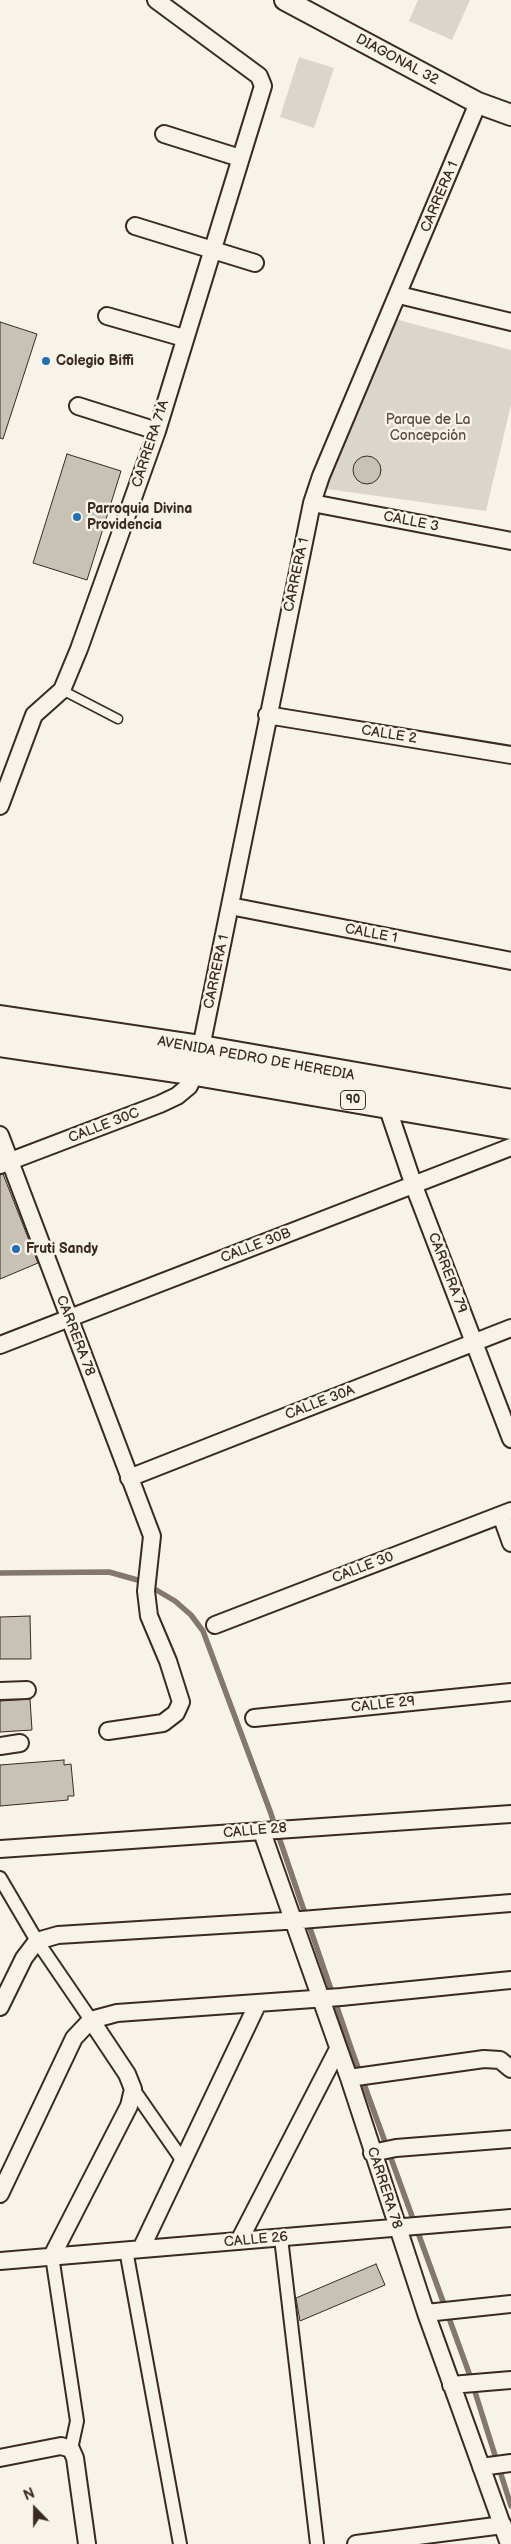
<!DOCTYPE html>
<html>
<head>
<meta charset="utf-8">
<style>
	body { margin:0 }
	#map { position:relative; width:511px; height:2544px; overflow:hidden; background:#f7f3e8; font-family:"Balsamiq Sans",sans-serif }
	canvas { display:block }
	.north { position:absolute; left:10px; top:2484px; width:50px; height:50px; -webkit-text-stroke:4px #f7f3e8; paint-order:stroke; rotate:338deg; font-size:14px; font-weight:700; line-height:20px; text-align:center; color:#3b2a1e }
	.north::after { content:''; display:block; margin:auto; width:18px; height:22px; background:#3b2a1e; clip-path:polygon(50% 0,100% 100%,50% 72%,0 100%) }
</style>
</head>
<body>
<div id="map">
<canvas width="511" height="2544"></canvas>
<div class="north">N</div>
</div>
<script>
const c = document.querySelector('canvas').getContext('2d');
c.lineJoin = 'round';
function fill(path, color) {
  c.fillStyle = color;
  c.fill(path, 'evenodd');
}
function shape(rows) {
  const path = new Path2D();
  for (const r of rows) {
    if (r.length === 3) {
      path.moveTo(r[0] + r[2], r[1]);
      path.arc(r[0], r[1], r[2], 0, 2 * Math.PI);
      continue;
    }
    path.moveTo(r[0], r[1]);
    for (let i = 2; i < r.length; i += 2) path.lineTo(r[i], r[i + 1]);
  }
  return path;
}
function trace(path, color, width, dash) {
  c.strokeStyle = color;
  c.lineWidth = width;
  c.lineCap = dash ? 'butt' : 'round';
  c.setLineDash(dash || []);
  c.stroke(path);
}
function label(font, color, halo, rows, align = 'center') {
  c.font = font + ' "Balsamiq Sans",sans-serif';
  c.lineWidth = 5;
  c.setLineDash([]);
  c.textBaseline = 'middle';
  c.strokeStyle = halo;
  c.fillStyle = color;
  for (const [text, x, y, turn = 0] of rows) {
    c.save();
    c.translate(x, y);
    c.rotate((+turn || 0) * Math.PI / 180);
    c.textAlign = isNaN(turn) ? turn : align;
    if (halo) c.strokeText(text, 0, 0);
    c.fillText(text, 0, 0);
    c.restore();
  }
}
const green = shape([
	[418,0,470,0,452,40,409,21],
	[299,57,334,68,314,128,280,117],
	[395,319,511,350,511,405,486,511,320,488]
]);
const stream = shape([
	[0,1573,109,1572,141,1581,175,1601,191,1615,203,1631,270,1811,352,2051,469,2373,511,2506]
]);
const building = shape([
	[0,322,37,334,3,439,0,438,0,322],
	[67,454,121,471,87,580,33,563,67,454],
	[367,470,14],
	[3,1174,38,1263,0,1279,0,1175,3,1174],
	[30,1616,31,1659,0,1659,0,1617,30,1616],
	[30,1699,32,1730,0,1732,0,1701,30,1699],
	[64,1760,64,1765,71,1764,74,1796,68,1796,68,1800,0,1806,0,1765,64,1760],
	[376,2264,385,2285,300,2321,296,2298,376,2264]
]);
const service = shape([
	[62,690,118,719]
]);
const pedestrian = shape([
	[0,1878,37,1941,91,2020],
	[133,2089,183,2161],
	[281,2238,317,2544],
	[126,2250,180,2544],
	[52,2256,77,2421,71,2449]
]);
const minor = shape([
	[164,134,240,158],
	[135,226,255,263],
	[399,295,511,322],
	[107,316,184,338],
	[78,406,157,431],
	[312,503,511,541],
	[267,715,511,755],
	[0,806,34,715,62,690,79,649,157,431,263,86,259,76,156,0],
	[230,906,511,961],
	[387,1106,414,1186,511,1439],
	[0,1135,152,1536,146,1591,149,1616,168,1661,181,1702,176,1713,163,1723,108,1731],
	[0,1165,160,1104,177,1096,189,1086,196,1072,312,503,321,476,478,103],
	[0,1345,511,1147],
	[129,1478,511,1328],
	[501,1515,511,1543],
	[215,1625,511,1511],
	[0,1691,27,1690],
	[254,1718,511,1692],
	[0,1746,20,1743],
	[262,1832,349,2078,426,2313,509,2544],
	[0,1849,511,1814],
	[0,2007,24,1958,37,1941,58,1935,301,1920,511,1903],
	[349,2078,484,2059,500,2060,511,2069],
	[372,2153,396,2148,511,2139],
	[0,2194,74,2038,91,2020,117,2013,341,1997,511,1980],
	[239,2241,338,2049],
	[141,2249,258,2003],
	[52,2256,129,2106,133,2089,127,2074,91,2020],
	[0,2261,511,2218],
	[426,2313,511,2304],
	[451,2385,511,2380],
	[0,2458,61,2446,71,2449,75,2458,87,2544],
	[481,2467,511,2463],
	[356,2544,503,2525]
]);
const tertiary = shape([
	[285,0,478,103,511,115]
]);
const trunk = shape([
	[0,1019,201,1049,511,1103],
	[0,1043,196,1072,511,1126]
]);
const markers = [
	[46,361,5,"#1f6fb2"],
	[77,517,5,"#1f6fb2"],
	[16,1249,5,"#1f6fb2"]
];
const shields = [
	[353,1100,25]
];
const shieldNames = [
	["90",353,1100]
];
const streetNames = [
	["DIAGONAL 32",397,60,28],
	["CARRERA 1",440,197,-67],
	["CARRERA 71A",151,444,-72],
	["CALLE 3",411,522,11],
	["CARRERA 1",297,575,-78],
	["CALLE 2",389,735,9],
	["CALLE 1",371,934,11],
	["CARRERA 1",217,972,-78],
	["AVENIDA PEDRO DE HEREDIA",256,1059,10],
	["CALLE 30C",104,1126,-21],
	["CALLE 30B",256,1246,-21],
	["CARRERA 79",447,1273,69],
	["CARRERA 78",75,1336,69],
	["CALLE 30A",320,1403,-21],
	["CALLE 30",363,1568,-21],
	["CALLE 29",383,1705,-6],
	["CALLE 28",255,1831,-5],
	["CARRERA 78",384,2188,72],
	["CALLE 26",256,2240,-5]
];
const poiNames = [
	["Colegio Biffi",56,361],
	["Parroquia Divina",87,509],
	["Providencia",87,525],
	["Fruti Sandy",26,1249]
];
const parkNames = [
	["Parque de La",428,420],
	["Concepción",428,436]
];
fill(green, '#dbd6cb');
trace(stream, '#84786c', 5.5);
fill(building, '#c8c1b6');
trace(building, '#3b2a1e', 1);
trace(service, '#3b2a1e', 11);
trace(pedestrian, '#3b2a1e', 16);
trace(minor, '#3b2a1e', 20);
trace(tertiary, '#3b2a1e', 24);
trace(trunk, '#3b2a1e', 30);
trace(service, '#f7f3e8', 8);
trace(pedestrian, '#f7f3e8', 12);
trace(minor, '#f7f3e8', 16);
trace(tertiary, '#f7f3e8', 20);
trace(trunk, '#f7f3e8', 26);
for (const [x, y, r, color] of markers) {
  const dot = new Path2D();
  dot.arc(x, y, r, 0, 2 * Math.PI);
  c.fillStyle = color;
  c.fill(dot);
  trace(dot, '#f7f3e8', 2);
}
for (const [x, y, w] of shields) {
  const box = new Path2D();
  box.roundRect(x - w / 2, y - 9.5, w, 19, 4);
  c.fillStyle = '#f7f3e8';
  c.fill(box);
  trace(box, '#3b2a1e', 1);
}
label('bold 12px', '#3b2a1e', null, shieldNames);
label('14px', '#3b2a1e', '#f7f3e8', streetNames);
label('bold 14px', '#3b2a1e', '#f7f3e8', poiNames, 'left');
label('14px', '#5b4c41', '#f7f3e8', parkNames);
</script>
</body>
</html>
